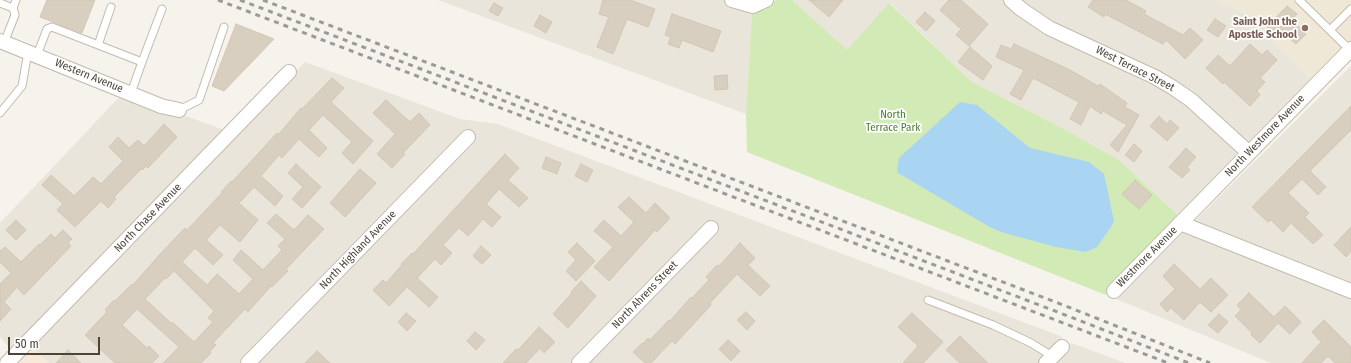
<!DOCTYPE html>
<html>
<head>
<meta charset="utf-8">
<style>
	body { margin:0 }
	#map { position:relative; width:1351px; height:363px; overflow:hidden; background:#f6f3ec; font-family:"Fira Sans Condensed",sans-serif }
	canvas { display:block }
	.scale { position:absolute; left:8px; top:337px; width:92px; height:18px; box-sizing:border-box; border:2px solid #4b4439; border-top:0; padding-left:5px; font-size:12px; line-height:14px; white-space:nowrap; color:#4b4439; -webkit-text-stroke:3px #fff; paint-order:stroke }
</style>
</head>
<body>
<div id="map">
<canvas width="1351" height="363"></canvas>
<div class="scale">50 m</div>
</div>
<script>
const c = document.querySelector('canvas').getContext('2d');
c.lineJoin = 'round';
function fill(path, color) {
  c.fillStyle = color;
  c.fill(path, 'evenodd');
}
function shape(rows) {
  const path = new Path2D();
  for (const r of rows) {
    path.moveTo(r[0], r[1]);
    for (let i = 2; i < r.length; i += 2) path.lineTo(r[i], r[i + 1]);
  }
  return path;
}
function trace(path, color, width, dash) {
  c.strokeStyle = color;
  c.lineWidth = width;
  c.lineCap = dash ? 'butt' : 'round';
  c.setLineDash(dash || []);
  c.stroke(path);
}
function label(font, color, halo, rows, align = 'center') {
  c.font = font + ' "Fira Sans Condensed",sans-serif';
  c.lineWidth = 3.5;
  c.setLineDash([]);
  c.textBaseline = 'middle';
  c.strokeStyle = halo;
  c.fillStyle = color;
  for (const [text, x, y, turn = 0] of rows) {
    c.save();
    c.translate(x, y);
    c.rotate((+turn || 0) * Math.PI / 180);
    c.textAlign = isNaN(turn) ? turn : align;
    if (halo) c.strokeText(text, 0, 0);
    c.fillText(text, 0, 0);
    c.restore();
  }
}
const residential = shape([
	[438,0,776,0,768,8,752,11,746,114],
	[792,0,1217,0,1244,13,1313,82,1181,218,1119,160,1064,129,972,82,890,3,847,51],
	[305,62,460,119,498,124,1063,337,1038,363,49,363,29,344],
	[1351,66,1351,363,1271,363,1116,299],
	[123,93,227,131,13,352,0,337,0,223],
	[1072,343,1125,363,1053,363]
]);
const commercial = shape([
	[29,344,49,363,11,363]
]);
const education = shape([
	[1217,0,1351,0,1351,43,1313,82,1244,13]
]);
const green = shape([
	[776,0,792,0,847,50,889,3,972,82,1064,129,1119,160,1181,218,1106,295,747,152,746,114,752,11,768,8]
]);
const water = shape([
	[960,102,977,105,1030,148,1089,162,1104,174,1114,221,1111,227,1097,247,1086,252,1056,247,1001,232,988,226,898,173,897,170,899,158]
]);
const building = shape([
	[47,0,95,0,82,33,40,17,47,0],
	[603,0,630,0,655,9,648,27,627,19,613,54,597,47,609,17,599,14,603,0],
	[809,0,843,0,829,17,809,0],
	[949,0,961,0,988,24,969,46,956,35,961,29,940,10,949,0],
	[1093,0,1126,0,1146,11,1144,14,1183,35,1190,28,1203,40,1185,59,1166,40,1163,44,1105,14,1104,17,1088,7,1093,0],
	[494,3,503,8,498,16,489,11,494,3],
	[1287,6,1297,14,1292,20,1306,34,1296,44,1281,31,1276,36,1267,27,1287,6],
	[925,12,935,21,926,31,916,22,925,12],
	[672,14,721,31,713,52,682,40,679,48,668,44,671,37,665,35,672,14],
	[540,15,552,22,546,33,534,26,540,15],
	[1215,19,1226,26,1218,37,1207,30,1215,19],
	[236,24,274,39,224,91,212,86,236,24],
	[1014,44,1068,69,1098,86,1100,84,1127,103,1125,107,1139,115,1118,152,1110,145,1127,125,1103,111,1101,114,1090,106,1081,125,1070,119,1079,102,1033,78,1021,100,1010,94,1024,70,996,57,1001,45,1011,49,1014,44],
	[1250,44,1262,55,1267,50,1277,60,1260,78,1265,82,1257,91,1260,95,1250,106,1224,82,1223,84,1206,68,1218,55,1230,66,1250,44],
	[970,47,992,66,983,80,958,62,970,47],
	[727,75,728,89,715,90,714,76,727,75],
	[332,78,344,88,331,102,373,141,353,164,342,153,352,142,323,115,309,130,327,148,319,157,299,139,282,158,279,155,261,176,283,196,275,206,254,187,239,203,258,220,240,242,220,225,206,240,223,255,213,265,195,248,182,262,207,285,217,274,239,294,253,279,233,260,241,250,263,270,282,250,278,246,285,239,267,223,276,214,294,230,308,215,324,229,286,269,288,271,272,287,271,286,248,312,245,309,213,343,216,345,210,351,211,353,201,363,163,363,179,347,137,309,122,325,147,348,149,346,159,356,152,363,115,363,85,335,107,312,105,310,114,300,115,301,132,284,133,285,161,253,185,228,187,230,222,193,221,192,231,181,232,182,277,133,279,134,301,108,302,109,332,78],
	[174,271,214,311,208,318,213,322,194,342,172,322,171,323,145,299,165,278,166,279,174,271],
	[386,100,410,122,419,113,430,125,403,153,405,154,392,168,377,154,395,134,373,113,386,100],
	[1351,106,1351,130,1310,171,1326,187,1318,195,1302,179,1288,193,1309,213,1305,217,1323,235,1313,244,1291,223,1283,232,1271,220,1268,222,1252,207,1351,106],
	[1159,116,1167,124,1170,120,1179,128,1167,141,1150,126,1159,116],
	[164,124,177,137,148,168,146,166,142,170,141,169,114,197,116,199,108,208,101,201,75,227,57,210,63,204,42,185,51,175,74,196,93,177,101,184,123,161,109,147,118,137,129,148,138,140,144,146,164,124],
	[1134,144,1142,151,1134,162,1125,155,1134,144],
	[1186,148,1196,157,1187,167,1190,170,1182,178,1169,167,1186,148],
	[505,154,519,168,508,180,528,198,519,207,499,189,486,204,501,217,492,227,483,219,468,236,459,228,443,245,452,253,441,265,435,259,417,278,438,297,429,307,407,287,389,306,373,290,383,280,386,283,402,265,401,264,412,253,413,254,505,154],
	[546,157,561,163,557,174,542,168,546,157],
	[296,164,321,187,302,208,292,199,303,187,288,173,296,164],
	[581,164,593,170,587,182,575,176,581,164],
	[360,169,376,183,345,217,330,203,360,169],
	[1135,180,1152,195,1139,209,1122,194,1135,180],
	[629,197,646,213,655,203,670,218,657,232,655,230,609,281,594,267,613,247,594,231,604,220,621,236,634,222,618,207,629,197],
	[16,220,26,230,16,240,6,230,16,220],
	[1351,227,1351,251,1346,257,1334,245,1351,227],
	[63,230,72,239,68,243,71,246,24,295,17,287,4,302,11,309,0,321,0,284,11,273,0,262,0,251,5,247,21,262,39,244,40,245,51,234,55,238,63,230],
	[577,243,595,261,576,281,566,271,576,260,568,252,577,243],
	[740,243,755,258,748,265,770,286,760,296,737,274,710,303,711,305,675,344,672,341,651,363,645,363,633,352,642,343,643,344,648,338,650,340,669,320,670,321,691,297,692,298,709,280,706,277,717,265,719,266,740,243],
	[481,246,491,255,482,264,473,256,481,246],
	[1174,264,1200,289,1211,278,1228,295,1211,312,1200,302,1184,320,1171,308,1167,312,1160,304,1175,289,1163,276,1174,264],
	[581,281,596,296,568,328,553,314,572,293,571,292,581,281],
	[1249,293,1274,317,1285,306,1301,322,1290,334,1278,323,1260,343,1251,335,1252,333,1235,316,1241,310,1237,305,1249,293],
	[746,312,755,321,747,330,737,320,746,312],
	[406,313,416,321,407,331,398,322,406,313],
	[912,313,943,342,923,363,903,363,918,346,898,327,912,313],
	[1219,314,1228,322,1218,333,1208,325,1219,314],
	[1324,320,1351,347,1351,363,1335,363,1328,356,1321,363,1302,363,1321,342,1312,332,1324,320],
	[539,327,555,342,544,353,540,348,526,363,503,363,516,349,518,350,539,327],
	[475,332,485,340,476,350,467,341,475,332],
	[960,336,988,363,960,363,946,350,960,336],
	[728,340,740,351,731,361,719,349,728,340],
	[68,350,81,363,56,363,68,350],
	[317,351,330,363,305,363,317,351]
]);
const service = shape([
	[1299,0,1350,50],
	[0,3,13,8,15,15,4,43],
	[13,8,16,0],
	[1330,30,1351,9],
	[98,45,111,7],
	[37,55,47,29,52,27,142,62,131,93],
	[142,62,162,9],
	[179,110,199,100,224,27],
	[0,113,22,86,28,52],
	[928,300,993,325,1031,343,1052,356]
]);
const minor = shape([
	[732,0,753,6,766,0],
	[1011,0,1021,9,1049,28,1155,77,1172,87,1191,100,1249,153],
	[0,41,161,106,179,110],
	[1180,223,1351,291],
	[1114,291,1351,49],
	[7,363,289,72],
	[248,363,468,137],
	[579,363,711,228],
	[1046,363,1062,347]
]);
const rail = shape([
	[218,0,1168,363],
	[240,0,1055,311,1189,363],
	[263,0,1058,303,1210,363]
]);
const markers = [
	[1305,28,4,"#8d6e63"]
];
const educationNames = [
	["Saint John the",1297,22],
	["Apostle School",1297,35]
];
const streetNames = [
	["West Terrace Street",1135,69,27],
	["Western Avenue",89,76,22],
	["North Westmore Avenue",1265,136,-46],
	["North Chase Avenue",148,218,-46],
	["North Highland Avenue",358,250,-46],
	["Westmore Avenue",1147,257,-45],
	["North Ahrens Street",645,295,-46]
];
const parkNames = [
	["North",893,115],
	["Terrace Park",893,128]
];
fill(residential, '#eae5da');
fill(commercial, '#f7ead8');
fill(education, '#efe8d6');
fill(green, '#d2eab5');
fill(water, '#a9d4f2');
fill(building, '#d8cfc1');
trace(building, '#d3c7b4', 1);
trace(service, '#c2bbae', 9);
trace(minor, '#c2bbae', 16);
trace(service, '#fff', 7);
trace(minor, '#fff', 14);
trace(rail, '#9a9a9a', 3, [5, 5]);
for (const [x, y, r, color] of markers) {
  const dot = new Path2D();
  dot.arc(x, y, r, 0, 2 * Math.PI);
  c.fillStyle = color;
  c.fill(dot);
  trace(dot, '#fff', 1.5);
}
label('bold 11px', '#785e54', '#fff', educationNames, 'right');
label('11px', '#4b4439', '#fff', streetNames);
label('11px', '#4a7f2a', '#fff', parkNames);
</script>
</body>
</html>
